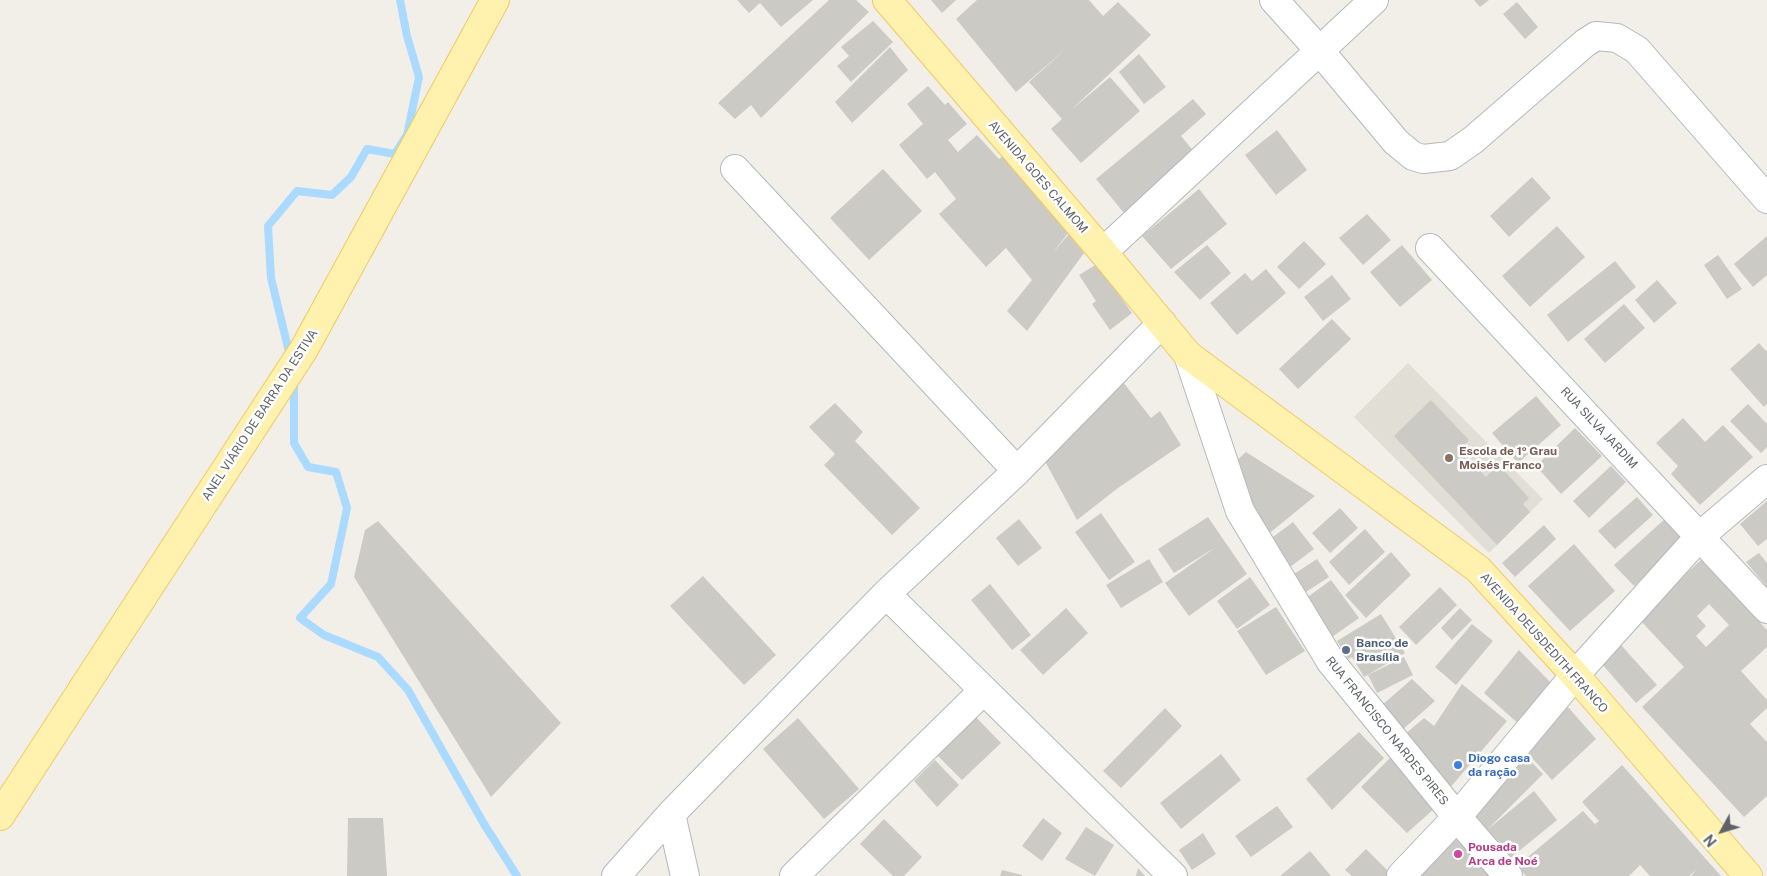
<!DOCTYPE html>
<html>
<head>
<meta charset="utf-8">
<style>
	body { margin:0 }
	#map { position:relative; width:1767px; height:876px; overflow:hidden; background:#f1efe8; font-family:"Public Sans",sans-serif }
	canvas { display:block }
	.north { position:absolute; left:1697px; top:806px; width:50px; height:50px; -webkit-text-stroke:4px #fff; paint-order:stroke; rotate:231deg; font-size:14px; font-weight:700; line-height:20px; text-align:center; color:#5f6368 }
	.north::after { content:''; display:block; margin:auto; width:18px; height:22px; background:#5f6368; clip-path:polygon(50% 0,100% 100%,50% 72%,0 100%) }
</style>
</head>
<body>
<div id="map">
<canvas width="1767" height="876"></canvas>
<div class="north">N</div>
</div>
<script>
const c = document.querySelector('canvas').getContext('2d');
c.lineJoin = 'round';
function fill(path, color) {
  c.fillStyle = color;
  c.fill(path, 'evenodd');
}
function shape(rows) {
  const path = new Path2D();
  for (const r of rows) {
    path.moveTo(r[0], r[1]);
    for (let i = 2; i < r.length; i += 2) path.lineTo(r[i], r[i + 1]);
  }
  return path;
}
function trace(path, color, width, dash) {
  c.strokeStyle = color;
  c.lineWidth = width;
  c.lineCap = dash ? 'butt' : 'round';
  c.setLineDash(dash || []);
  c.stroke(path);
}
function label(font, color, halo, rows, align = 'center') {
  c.font = font + ' "Public Sans",sans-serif';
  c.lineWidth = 5;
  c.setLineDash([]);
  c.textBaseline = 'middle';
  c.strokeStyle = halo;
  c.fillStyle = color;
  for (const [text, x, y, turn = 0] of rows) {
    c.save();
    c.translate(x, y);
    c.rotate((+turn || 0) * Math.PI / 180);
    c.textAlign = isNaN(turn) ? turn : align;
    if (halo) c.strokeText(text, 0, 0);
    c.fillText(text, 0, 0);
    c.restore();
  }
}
const education = shape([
	[1408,363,1543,499,1489,553,1354,417]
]);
const stream = shape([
	[290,356,271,278,268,226,297,191,332,195,351,177,367,149,395,154,407,135,419,77,407,36,400,0],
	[294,380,294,443,308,467,336,472,347,508,331,584,300,618,324,635,378,657,408,690,484,824,517,876]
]);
const building = shape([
	[737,0,813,0,781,27,760,3,749,13],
	[829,0,856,0,869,12,761,118,751,105,735,119,718,103],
	[931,0,956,0,942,13],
	[977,0,1089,0,1103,16,1118,2,1151,35,1070,111,1110,77,1140,111,1081,163,1051,129,1062,119,1029,82,1069,46,1016,92,956,19],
	[1474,0,1489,0,1480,7],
	[1517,2,1538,27,1525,39,1503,14],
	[873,21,893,42,851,82,837,66,849,56,841,47],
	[890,47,908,70,852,123,835,102],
	[1139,54,1166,87,1144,104,1119,72],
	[928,86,945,105,948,102,967,124,948,140,958,152,977,135,999,159,1005,154,1073,227,1051,255,1069,234,1084,253,1027,331,1007,311,1032,280,1006,248,986,267,939,214,956,199,935,172,927,179,899,145,923,124,907,104],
	[1193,99,1206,114,1181,136,1196,154,1124,213,1096,179],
	[1277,130,1307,170,1276,195,1245,155],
	[883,169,922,211,869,260,830,218],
	[1532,177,1551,198,1509,237,1490,216],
	[1199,189,1227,224,1171,269,1142,236],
	[1367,214,1391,240,1363,265,1339,238],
	[1557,226,1585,257,1530,307,1502,276],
	[1767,236,1767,275,1753,287,1734,264],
	[1304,241,1326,264,1299,289,1277,267],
	[1207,245,1231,273,1200,300,1174,272],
	[1402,245,1432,280,1400,307,1370,272],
	[1718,255,1742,289,1727,299,1704,265],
	[1615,261,1636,287,1568,342,1547,315],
	[1097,264,1132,313,1110,330,1092,304,1096,301,1079,275],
	[1266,269,1286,293,1237,335,1210,303,1245,273,1252,281],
	[1332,275,1351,299,1323,321,1304,297],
	[1657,280,1677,303,1654,323,1635,300],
	[1624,304,1645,328,1605,363,1584,339],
	[1332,319,1351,339,1298,389,1279,369],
	[1759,343,1767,352,1767,404,1764,407,1730,369],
	[1123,382,1151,418,1160,411,1181,445,1118,488,1077,520,1041,454],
	[1536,396,1561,425,1518,463,1492,433],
	[1431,400,1469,440,1460,449,1486,477,1499,465,1529,498,1523,504,1530,512,1497,545,1394,436],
	[835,403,863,432,855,441,920,508,892,535,824,465,835,454,809,427],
	[1748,404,1767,424,1767,447,1761,453,1730,421],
	[1683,418,1705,442,1723,425,1753,457,1700,505,1671,474,1678,466,1656,443],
	[1575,428,1602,456,1561,494,1536,466],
	[1246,452,1315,496,1266,536,1236,461],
	[1611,466,1626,482,1589,518,1573,501],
	[1637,497,1653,515,1615,549,1598,531],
	[1767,501,1767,539,1758,546,1740,524],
	[1340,508,1358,528,1330,553,1312,533],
	[1101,513,1135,562,1109,580,1075,532],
	[1208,517,1247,574,1189,616,1165,583,1216,547,1174,573,1158,549],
	[1667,517,1686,538,1634,586,1614,565],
	[1019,519,1042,548,1018,566,996,538],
	[378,521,561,723,491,797,354,577,365,530],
	[1293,522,1314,549,1290,567,1269,540],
	[1544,525,1556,539,1515,577,1502,563],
	[1365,529,1385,552,1349,585,1329,562],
	[1574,544,1615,591,1570,631,1528,586],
	[1391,552,1411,575,1366,618,1345,595],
	[1759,553,1767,563,1767,587,1746,562],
	[1149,559,1163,582,1121,608,1106,585],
	[1317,559,1329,577,1306,592,1294,574],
	[1701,560,1767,630,1767,647,1741,671,1767,700,1767,708,1750,724,1767,742,1767,796,1744,817,1642,707,1684,667,1638,618],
	[1709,604,1729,625,1706,647,1696,636,1706,626,1697,616],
	[703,576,776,655,744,685,670,606],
	[1250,577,1270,605,1237,629,1217,601],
	[1331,580,1359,618,1332,637,1305,599],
	[990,584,1031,635,1012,650,971,600],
	[1440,587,1457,605,1416,645,1399,627],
	[1276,607,1305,651,1266,675,1237,631],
	[1066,608,1088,633,1043,675,1020,650],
	[1460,608,1472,620,1452,640,1441,628],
	[1381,614,1405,653,1364,677,1352,657,1348,659,1337,641],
	[1472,624,1493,641,1456,685,1435,667],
	[1621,645,1657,685,1636,703,1601,663],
	[1519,650,1552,684,1521,726,1484,693],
	[1404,657,1413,675,1377,693,1368,675],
	[1412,679,1435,701,1401,731,1382,705],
	[1462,684,1507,721,1449,789,1404,735,1424,718,1434,726],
	[1568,707,1596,739,1552,780,1523,748],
	[1165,708,1182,726,1121,788,1103,771],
	[972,713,1001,743,962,780,933,751],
	[798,718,859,789,824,819,763,749],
	[1359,732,1384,758,1332,810,1306,779],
	[1395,753,1435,808,1407,833,1361,787],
	[1221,754,1241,780,1181,829,1160,803],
	[1525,755,1543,774,1487,830,1534,791,1557,820,1508,860,1467,813],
	[935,760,959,785,937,807,914,781],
	[1622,765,1657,804,1721,876,1691,876,1696,870,1689,876,1650,876,1640,865,1629,876,1526,876,1517,866,1583,811,1602,832,1595,824,1599,821,1582,802],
	[1277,806,1293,827,1251,857,1235,836],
	[348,818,383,818,387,876,347,876],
	[1043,818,1062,833,1042,861,1022,846],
	[884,819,922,857,904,876,893,876,860,844],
	[1086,827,1114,845,1095,876,1065,859],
	[1459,832,1494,876,1420,876],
	[1203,833,1216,854,1192,870,1179,850],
	[1366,849,1393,876,1352,876,1345,870],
	[1310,851,1331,876,1280,876],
	[1138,868,1145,876,1136,876],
	[1002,870,1022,875,1022,876,1000,876]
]);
const minor = shape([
	[1274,0,1319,50,1396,142,1413,156,1423,159,1450,156,1473,140,1585,43,1596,36,1617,38,1637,50,1767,199],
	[735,169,1017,471],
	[1430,248,1767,609],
	[1103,252,1374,0],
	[1188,355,1240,511,1331,662,1457,817,1508,876],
	[886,594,1173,876],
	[671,814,685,876],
	[616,876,671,814,886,594,1017,471,1162,323],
	[794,876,984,690],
	[1401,876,1457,817,1575,675,1700,536,1767,479]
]);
const major = shape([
	[887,0,1103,252,1188,355,1478,569,1575,675,1748,876],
	[0,816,304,349,495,0]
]);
const markers = [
	[1449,458,5,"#8d6e63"],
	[1346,650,5,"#5c6f8a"],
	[1458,765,5,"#3f7fe0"],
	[1458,854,5,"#d1479c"]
];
const streetNames = [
	["AVENIDA GOES CALMOM",1038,177,49],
	["ANEL VIÁRIO DE BARRA DA ESTIVA",260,415,-57],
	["RUA SILVA JARDIM",1599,428,47],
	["AVENIDA DEUSDEDITH FRANCO",1544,643,48],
	["RUA FRANCISCO NARDES PIRES",1387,731,51]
];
const educationNames = [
	["Escola de 1º Grau",1459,451],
	["Moisés Franco",1459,465]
];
const serviceNames = [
	["Banco de",1356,643],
	["Brasília",1356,657]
];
const shopNames = [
	["Diogo casa",1468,758],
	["da ração",1468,772]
];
const hotelNames = [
	["Pousada",1468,847],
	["Arca de Noé",1468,861]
];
fill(education, '#e1ded6');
trace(stream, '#aadaff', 8);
fill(building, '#cccac5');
trace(minor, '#b5b8bc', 30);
trace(major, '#f2c960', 30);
trace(minor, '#fff', 28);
trace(major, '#fff2af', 28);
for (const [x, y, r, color] of markers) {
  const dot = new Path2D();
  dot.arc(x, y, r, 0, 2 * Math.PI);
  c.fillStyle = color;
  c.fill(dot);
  trace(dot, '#fff', 2);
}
label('12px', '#5f6368', '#fff', streetNames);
label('bold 12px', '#785e54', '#fff', educationNames, 'left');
label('bold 12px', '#4e5e75', '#fff', serviceNames, 'left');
label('bold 12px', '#366cbe', '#fff', shopNames, 'left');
label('bold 12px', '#b23c85', '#fff', hotelNames, 'left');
</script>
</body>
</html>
